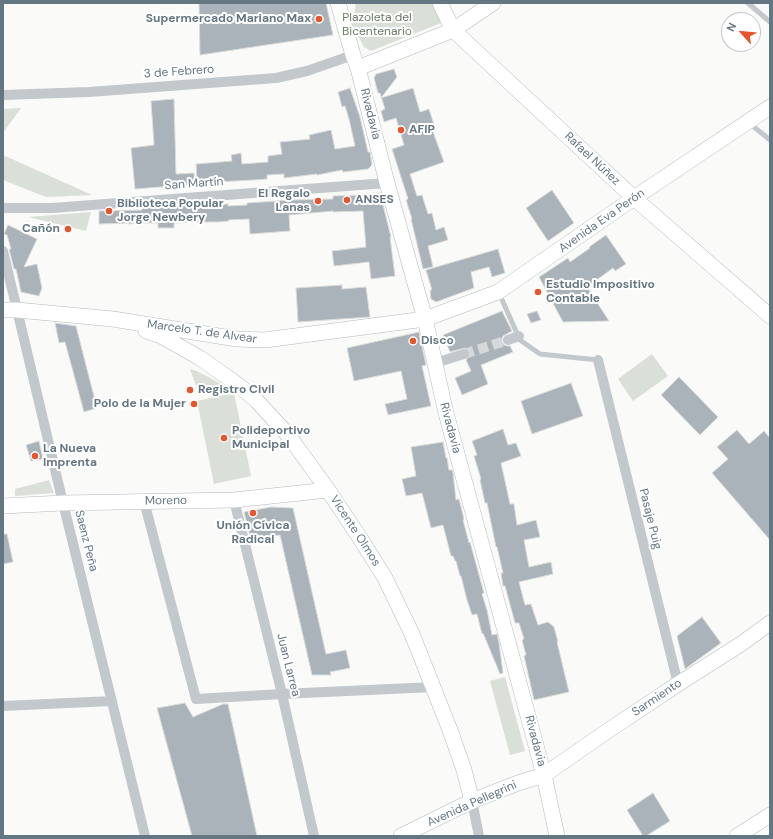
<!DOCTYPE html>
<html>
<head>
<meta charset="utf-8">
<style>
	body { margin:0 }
	#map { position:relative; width:773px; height:839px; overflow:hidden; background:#fafaf8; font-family:"DM Sans",sans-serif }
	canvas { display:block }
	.frame { position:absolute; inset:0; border:4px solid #657683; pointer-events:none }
	.north { position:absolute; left:721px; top:12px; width:40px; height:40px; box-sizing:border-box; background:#fff; border:1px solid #c1c8cd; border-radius:50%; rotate:297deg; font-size:11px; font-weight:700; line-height:16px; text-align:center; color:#657683 }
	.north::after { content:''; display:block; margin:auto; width:14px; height:18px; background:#e4572e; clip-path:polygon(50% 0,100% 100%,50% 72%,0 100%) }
</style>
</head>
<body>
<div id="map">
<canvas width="773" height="839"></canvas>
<div class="frame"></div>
<div class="north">N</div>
</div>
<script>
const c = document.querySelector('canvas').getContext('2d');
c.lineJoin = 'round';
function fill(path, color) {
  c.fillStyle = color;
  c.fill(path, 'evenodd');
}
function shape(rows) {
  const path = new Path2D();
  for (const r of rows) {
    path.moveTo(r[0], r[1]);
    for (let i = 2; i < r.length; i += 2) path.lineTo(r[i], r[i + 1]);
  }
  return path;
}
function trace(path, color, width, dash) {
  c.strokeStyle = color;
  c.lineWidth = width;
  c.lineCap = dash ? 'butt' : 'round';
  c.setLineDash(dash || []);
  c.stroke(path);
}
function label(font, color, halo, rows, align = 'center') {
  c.font = font + ' "DM Sans",sans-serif';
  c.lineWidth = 4;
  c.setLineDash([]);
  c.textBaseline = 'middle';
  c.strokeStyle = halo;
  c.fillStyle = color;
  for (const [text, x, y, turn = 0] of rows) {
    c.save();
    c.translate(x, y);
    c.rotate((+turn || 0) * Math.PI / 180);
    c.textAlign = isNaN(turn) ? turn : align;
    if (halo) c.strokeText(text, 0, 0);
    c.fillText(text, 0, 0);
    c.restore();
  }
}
const green = shape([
	[356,3,433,3,441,23,371,51,364,47,353,26,353,22],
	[21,108,3,133,3,109],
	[3,155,92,195,46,197,3,180],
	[91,212,86,231,28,217],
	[652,354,668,376,633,401,618,379],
	[190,369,197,371,227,387,198,391],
	[234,393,251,476,214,484,197,401],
	[49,480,54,493,15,496,15,489],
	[505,677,525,751,510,755,490,681]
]);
const building = shape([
	[199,3,326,3,333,35,200,55,199,3],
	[394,69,397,77,381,98,413,88,420,112,429,109,435,128,432,129,444,162,410,174,417,196,422,195,428,214,432,213,436,230,444,227,448,240,428,246,433,267,423,269,411,219,412,219,406,200,408,199,392,149,404,145,396,118,384,122,381,111,385,109,380,93,378,93,374,78,376,74,394,69],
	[350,88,360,117,368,152,370,152,372,165,368,169,343,172,342,170,317,175,317,174,284,178,284,174,267,175,267,179,254,180,216,182,216,179,197,181,196,164,232,161,231,155,241,153,242,164,268,162,268,156,282,154,280,142,310,139,309,135,331,130,335,149,355,146,349,119,345,106,342,107,338,92,350,88],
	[174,99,176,174,194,173,195,185,176,185,176,186,161,187,135,189,131,148,154,145,151,101,174,99],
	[552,190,574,223,548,241,526,208,552,190],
	[380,193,391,237,390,237,395,276,371,279,369,262,334,266,332,251,366,247,363,211,333,212,333,211,289,215,290,231,250,234,249,219,228,220,229,221,218,222,195,222,174,223,174,228,158,228,158,223,139,223,129,224,129,223,99,224,99,211,142,210,142,208,176,207,176,206,197,205,228,204,228,206,247,205,247,203,291,200,333,199,333,196,361,195,361,194,380,193],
	[8,225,37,239,24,267,37,264,42,288,39,296,21,292,16,269,14,269,9,249,11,249,7,235,4,234,8,225],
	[606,235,626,264,615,271,613,268,587,287,609,321,563,322,539,277,568,258,570,262,590,248,589,247,606,235],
	[498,249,505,273,492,277,489,267,471,272,474,288,436,302,431,299,430,290,432,290,426,270,498,249],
	[342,285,342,289,366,287,370,317,298,322,296,288,342,285],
	[502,311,512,331,503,336,502,338,502,342,504,345,507,346,510,346,513,352,481,365,488,384,462,395,455,378,471,371,466,360,470,356,470,352,468,349,465,348,450,352,443,335,502,311],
	[537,311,541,320,531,323,527,314,537,311],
	[55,323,76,326,79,338,97,408,84,412,65,342,59,343,55,323],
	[419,332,426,365,422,366,431,406,388,415,385,404,407,399,401,371,354,381,347,348,419,332],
	[679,377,718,417,700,435,661,395,679,377],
	[571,383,583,416,532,434,521,401,571,383],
	[503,429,508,445,516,443,521,456,501,463,510,504,514,504,517,525,536,520,540,537,524,540,529,567,551,562,553,574,519,582,525,605,531,604,538,625,548,622,554,627,558,642,557,642,569,692,534,700,524,656,526,655,522,640,524,639,519,623,515,623,505,586,503,586,501,573,503,573,497,547,496,547,487,503,485,503,480,480,481,479,474,456,477,455,472,441,503,429],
	[737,430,749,444,764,431,770,438,770,540,712,473,728,459,717,447,737,430],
	[39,441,43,459,31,461,26,445,39,441],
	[443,442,446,458,447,458,449,470,452,470,453,473,456,500,459,499,464,519,463,520,469,543,470,542,484,593,482,594,487,610,492,635,497,634,499,643,503,673,500,674,483,633,482,634,477,614,472,615,467,600,461,576,460,576,456,561,455,561,453,556,451,556,443,525,431,528,422,493,406,496,402,479,416,476,411,447,443,442],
	[271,507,293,508,326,654,346,650,350,668,330,672,331,675,312,675,280,535,251,540,244,512,271,507],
	[3,534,7,534,13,562,3,564,3,534],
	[702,617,721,643,685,669,677,636,702,617],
	[185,703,193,717,223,704,228,704,257,836,192,836,157,708,185,703],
	[653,793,670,821,646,836,643,836,627,810,653,793]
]);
const streetTunnel = shape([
	[464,354,508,340]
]);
const lane = shape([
	[748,3,770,22],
	[748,122,770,140],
	[499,293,520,340,540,354,598,360]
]);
const street = shape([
	[3,95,89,92,276,78,307,71,353,55],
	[3,208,52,208,387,183],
	[3,251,63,503,145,836],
	[508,340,519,336],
	[598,360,678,684],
	[435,363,464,354],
	[234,500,282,694,314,836],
	[144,501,196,699,282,694,434,687],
	[3,706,112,701],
	[472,801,479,836]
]);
const secondary = shape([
	[338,3,353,55,358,68,387,183,425,319,446,413,544,775,557,836],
	[440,3,453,30,634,198,770,316],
	[358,68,453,30,493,3],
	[3,310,17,310,113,319,237,339,265,340,425,319,498,292,634,198,770,107],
	[146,331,161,336,200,358,227,377,242,388,257,401,288,435,328,490,360,538,385,578,412,634,450,730,464,770,472,801],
	[3,506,63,503,234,500,328,490],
	[401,836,472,801,518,783,544,775,609,730,678,684,741,644,770,623],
	[737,836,770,815]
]);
const markers = [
	[319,19,4,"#e4572e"],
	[401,130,4,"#e4572e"],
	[347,200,4,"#e4572e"],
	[318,201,4,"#e4572e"],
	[109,211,4,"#e4572e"],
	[68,229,4,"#e4572e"],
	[538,292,4,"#e4572e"],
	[413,341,4,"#e4572e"],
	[190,390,4,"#e4572e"],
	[194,404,4,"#e4572e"],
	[224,438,4,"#e4572e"],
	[35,456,4,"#e4572e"],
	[253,513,4,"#e4572e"]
];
const parkNames = [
	["Plazoleta del",377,18],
	["Bicentenario",377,32]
];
const poiNames = [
	["Supermercado Mariano Max",311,19,"right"],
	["AFIP",409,130],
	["El Regalo",310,194,"right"],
	["Lanas",310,208,"right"],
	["ANSES",355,200],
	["Biblioteca Popular",117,204],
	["Jorge Newbery",117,218],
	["Cañón",60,229,"right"],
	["Estudio Impositivo",546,285],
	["Contable",546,299],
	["Disco",421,341],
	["Registro Civil",198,390],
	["Polo de la Mujer",186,404,"right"],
	["Polideportivo",232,431],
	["Municipal",232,445],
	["La Nueva",43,449],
	["Imprenta",43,463],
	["Unión Cívica",253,526,"center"],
	["Radical",253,540,"center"]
];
const streetNames = [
	["3 de Febrero",179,72,-4],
	["Rivadavia",370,114,76],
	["Rafael Núñez",592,159,43],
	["San Martín",194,184,-4],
	["Avenida Eva Perón",602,221,-35],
	["Marcelo T. de Alvear",202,332,8],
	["Rivadavia",450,428,75],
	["Moreno",166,501,-1],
	["Pasaje Puig",650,519,76],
	["Vicente Olmos",355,531,57],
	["Saenz Peña",86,541,76],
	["Juan Larrea",288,665,76],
	["Sarmiento",657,698,-34],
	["Rivadavia",535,741,75],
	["Avenida Pellegrini",472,804,-24]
];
fill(green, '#dadfd7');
fill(building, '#aab3b9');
trace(building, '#dcdcda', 1);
trace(streetTunnel, '#d5d9db', 10, [10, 5]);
trace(secondary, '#b3babf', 16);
trace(lane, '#c3c8cc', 5);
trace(street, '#c3c8cc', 10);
trace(secondary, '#fff', 15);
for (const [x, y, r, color] of markers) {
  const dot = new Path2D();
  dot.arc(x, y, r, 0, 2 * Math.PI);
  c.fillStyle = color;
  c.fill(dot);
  trace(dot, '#fff', 1.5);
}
label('12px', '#687a64', '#fff', parkNames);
label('bold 12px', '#657683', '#fff', poiNames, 'left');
label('12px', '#657683', '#fff', streetNames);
</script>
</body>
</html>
